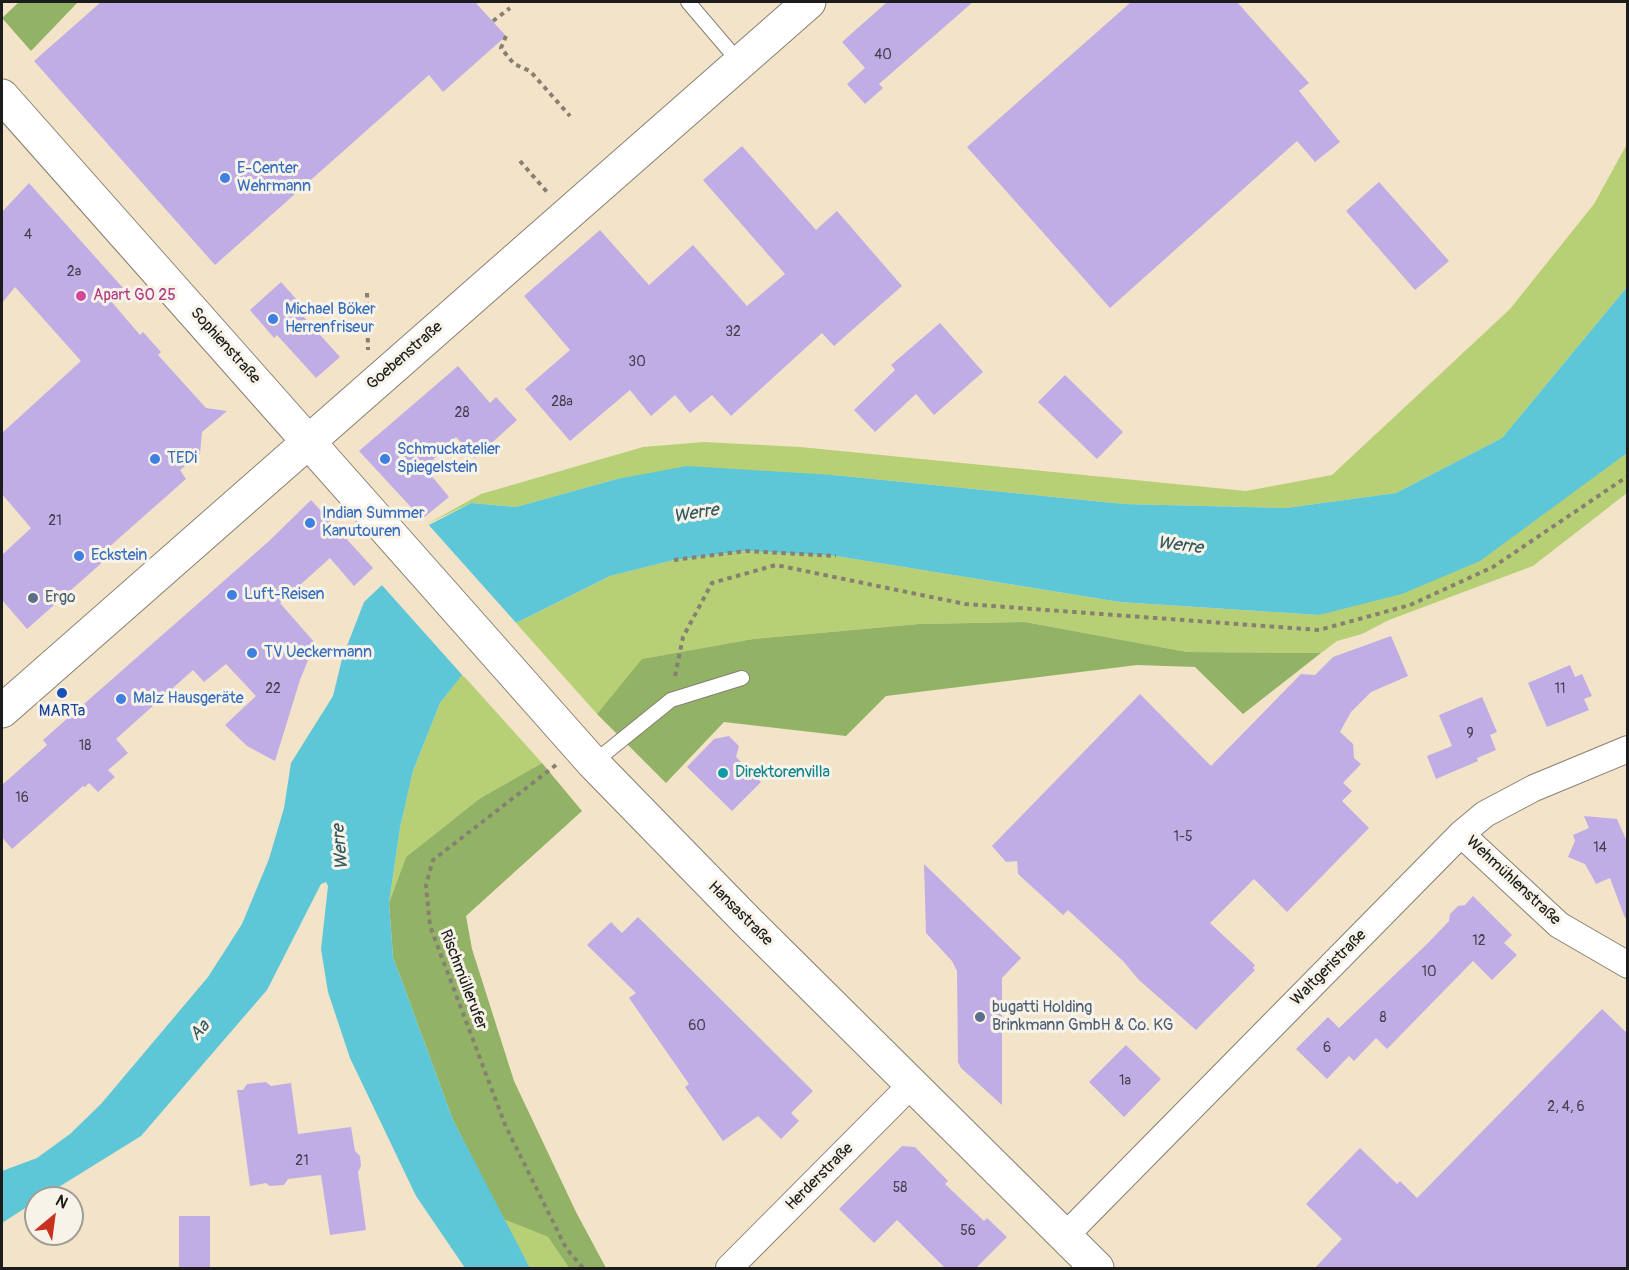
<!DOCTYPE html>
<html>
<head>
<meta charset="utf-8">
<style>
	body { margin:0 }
	#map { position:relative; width:1629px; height:1270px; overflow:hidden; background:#f2e3c9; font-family:Pangolin,sans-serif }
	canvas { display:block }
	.frame { position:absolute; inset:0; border:3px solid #1c1c1c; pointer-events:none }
	.north { position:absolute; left:24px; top:1186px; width:60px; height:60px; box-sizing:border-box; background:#f7f3e8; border:2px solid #9f9d96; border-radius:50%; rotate:29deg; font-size:16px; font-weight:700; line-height:24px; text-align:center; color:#1c1c1c }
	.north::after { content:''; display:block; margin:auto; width:21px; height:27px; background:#c8321e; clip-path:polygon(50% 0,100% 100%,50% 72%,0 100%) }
</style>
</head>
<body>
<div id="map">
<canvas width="1629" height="1270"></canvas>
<div class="frame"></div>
<div class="north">N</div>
</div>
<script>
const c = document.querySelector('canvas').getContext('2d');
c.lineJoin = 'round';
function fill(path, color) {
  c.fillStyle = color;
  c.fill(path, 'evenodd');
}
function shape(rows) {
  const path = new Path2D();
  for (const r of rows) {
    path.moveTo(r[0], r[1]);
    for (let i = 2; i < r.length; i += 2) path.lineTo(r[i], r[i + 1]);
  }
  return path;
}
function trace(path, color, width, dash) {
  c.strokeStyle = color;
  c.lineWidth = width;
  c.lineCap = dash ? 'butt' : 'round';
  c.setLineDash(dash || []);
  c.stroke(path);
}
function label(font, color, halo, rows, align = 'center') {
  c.font = font + ' Pangolin,sans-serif';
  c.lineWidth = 6;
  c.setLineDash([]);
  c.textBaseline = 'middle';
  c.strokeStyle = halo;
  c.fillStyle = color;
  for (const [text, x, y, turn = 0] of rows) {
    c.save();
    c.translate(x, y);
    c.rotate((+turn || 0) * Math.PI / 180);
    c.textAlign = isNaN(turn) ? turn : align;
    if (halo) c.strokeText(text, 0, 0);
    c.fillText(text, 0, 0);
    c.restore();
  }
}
const green = shape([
	[1627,144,1627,287,1502,438,1396,493,1286,508,1124,504,833,475,617,479,516,507,471,503,427,524,481,494,643,447,704,442,800,447,1246,491,1332,475,1510,309,1594,204],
	[1627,453,1627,493,1533,566,1389,620,1362,634,1337,641,1321,653,1187,652,1025,622,919,624,753,639,643,659,597,714,516,623,610,576,674,560,746,551,836,556,1120,602,1319,615,1606,467],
	[462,674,542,763,479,799,406,857,389,903,400,828,413,771,440,703],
	[503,1219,548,1237,569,1268,530,1268]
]);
const forest = shape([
	[19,2,78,2,31,51,2,18],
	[1025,622,1187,652,1321,653,1243,714,1195,667,1137,665,886,696,846,736,724,722,666,783,597,714,642,659,753,639,919,624],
	[542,763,582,811,466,916,472,949,514,1081,576,1212,606,1268,569,1268,548,1237,503,1219,453,1120,393,957,389,903,406,857,479,799]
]);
const water = shape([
	[1627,287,1627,453,1480,561,1402,594,1319,615,1120,602,836,556,746,551,674,560,610,576,516,623,481,651,440,703,413,771,400,828,389,903,393,957,453,1120,530,1268,465,1268,416,1196,350,1058,328,992,321,949,328,886,326,882,321,884,267,990,141,1136,41,1198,36,1198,36,1201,2,1223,2,1171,37,1158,70,1134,101,1104,208,977,242,924,269,859,284,808,291,763,333,696,342,659,364,602,382,585,429,525,471,503,516,507,617,479,687,466,833,475,1124,504,1286,508,1396,493,1502,438]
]);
const pier = shape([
	[427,523,518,625,483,653,464,677,380,583]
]);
const building = shape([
	[101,2,475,2,506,36,443,92,429,75,215,265,34,61],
	[887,2,973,2,879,84,883,88,865,104,847,84,865,68,842,42],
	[1131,2,1237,2,1309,83,1299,91,1340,142,1315,162,1297,141,1110,308,967,147],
	[742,146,816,230,837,211,902,286,834,346,822,333,731,416,712,395,690,413,675,395,651,416,630,390,570,441,525,389,570,350,524,296,600,230,649,285,693,245,747,306,785,274,703,180],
	[1379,182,1449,261,1415,290,1346,211],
	[29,183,123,288,110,300,140,335,143,332,161,352,158,355,206,408,227,411,202,432,200,454,180,470,186,479,109,547,114,552,27,629,2,600,2,555,31,528,2,494,2,433,81,361,15,287,2,303,2,212],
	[281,282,306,310,302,315,340,357,316,378,277,335,274,338,250,310],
	[940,323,983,372,934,415,916,394,875,432,854,410,895,370,891,365],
	[458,366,490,403,496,397,517,420,475,458,456,437,425,468,449,497,422,519,359,451],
	[1065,375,1123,432,1097,459,1038,402],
	[311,500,373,568,354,586,330,558,280,603,315,643,300,680,275,761,247,746,225,725,256,696,226,664,204,682,193,670,116,739,128,753,108,770,115,777,98,792,89,783,85,787,83,786,12,849,2,837,2,785,47,745,43,740,268,542],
	[1391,636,1408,676,1371,692,1351,712,1340,732,1353,744,1354,758,1361,764,1343,783,1352,791,1342,801,1369,828,1287,912,1254,879,1210,923,1255,965,1253,968,1255,970,1196,1030,1139,980,1123,961,1068,910,1063,915,1018,874,1017,861,1006,862,992,846,1140,694,1211,766,1301,674,1315,675,1333,657],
	[1570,665,1575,677,1582,674,1592,696,1584,699,1589,710,1547,727,1528,683],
	[1482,697,1497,732,1490,735,1496,750,1477,758,1478,761,1436,779,1427,756,1452,746,1439,715],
	[729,736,739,746,736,757,761,782,732,811,687,767,714,739],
	[1584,816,1617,819,1628,844,1628,918,1625,918,1610,878,1596,884,1585,864,1568,857,1575,841,1573,835,1589,828],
	[924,864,1021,958,1002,978,1002,1105,961,1068,958,1062,957,971,952,961,926,933],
	[1473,896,1512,935,1504,943,1517,955,1492,980,1473,961,1387,1049,1376,1038,1354,1061,1349,1056,1327,1079,1296,1049,1328,1017,1339,1028,1427,944,1449,921,1450,914,1458,906,1465,905],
	[638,917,813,1091,791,1113,799,1121,781,1139,758,1116,723,1141,685,1087,689,1084,629,998,636,993,587,945,611,922,622,933],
	[1602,1009,1628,1034,1628,1269,1314,1269,1342,1239,1306,1204,1360,1148,1397,1184,1400,1181,1417,1198],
	[1126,1045,1161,1079,1124,1117,1089,1082],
	[266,1082,271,1086,291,1083,298,1134,351,1127,355,1151,360,1156,361,1166,358,1172,366,1230,330,1235,321,1175,288,1179,284,1185,270,1186,266,1183,250,1186,237,1090,243,1090,247,1084],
	[902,1146,915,1147,948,1181,945,1184,984,1221,987,1218,1007,1237,975,1269,946,1269,897,1220,874,1243,839,1209],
	[179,1216,210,1216,210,1269,179,1269]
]);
const path = shape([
	[493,21,510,8],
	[506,36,501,48,514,64,530,71,570,116],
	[520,161,547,192],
	[367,293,368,350],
	[674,560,746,551,836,556],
	[675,676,683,637,712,583,776,565,965,604,1319,630,1410,605,1493,567,1628,476],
	[556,765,433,860,426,885,430,926,506,1127,566,1248,583,1268]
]);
const lane = shape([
	[688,2,740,63],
	[593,763,671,700,742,678]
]);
const street = shape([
	[1461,834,1559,925,1628,965],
	[1065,1236,1461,834,1485,814,1534,788,1628,749],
	[729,1268,911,1085]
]);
const secondary = shape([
	[2,96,593,763,747,921,1097,1268],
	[2,711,809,2]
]);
const markers = [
	[225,178,6,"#3f7fe0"],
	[81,296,6,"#d1479c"],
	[273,319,6,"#3f7fe0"],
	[155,459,6,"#3f7fe0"],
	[385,459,6,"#3f7fe0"],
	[310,523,6,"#3f7fe0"],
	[79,556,6,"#3f7fe0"],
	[232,595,6,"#3f7fe0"],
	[33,598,6,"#5c6f8a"],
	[252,653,6,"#3f7fe0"],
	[62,693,6,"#1a4fb4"],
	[121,699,6,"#3f7fe0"],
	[723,773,6,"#0f9aa8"],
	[980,1017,6,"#5c6f8a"]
];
const numberNames = [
	["40",883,55],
	["4",28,235],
	["2a",74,272],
	["32",733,332],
	["30",637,362],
	["28a",562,402],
	["28",462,413],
	["21",55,521],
	["22",273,689],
	["11",1560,689],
	["9",1470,734],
	["18",85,746],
	["16",22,798],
	["1-5",1183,837],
	["14",1600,848],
	["12",1479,941],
	["10",1429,972],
	["8",1383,1018],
	["60",697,1026],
	["6",1327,1048],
	["1a",1125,1081],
	["2, 4, 6",1566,1107],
	["21",302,1161],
	["58",900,1188],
	["56",968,1231]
];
const shopNames = [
	["E-Center",237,169],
	["Wehrmann",237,187],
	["Michael Böker",285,310],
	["Herrenfriseur",285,328],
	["Schmuckatelier",397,450],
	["Spiegelstein",397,468],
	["TEDi",167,459],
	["Indian Summer",322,514],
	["Kanutouren",322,532],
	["Eckstein",91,556],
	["Luft-Reisen",244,595],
	["TV Ueckermann",264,653],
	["Malz Hausgeräte",133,699]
];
const hotelNames = [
	["Apart GO 25",93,296]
];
const streetNames = [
	["Sophienstraße",225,346,48],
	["Goebenstraße",405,356,-41],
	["Wehmühlenstraße",1513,881,43],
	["Hansastraße",740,914,45],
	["Waltgeristraße",1329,968,-45],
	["Rischmüllerufer",463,980,69],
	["Herderstraße",820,1177,-45]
];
const serviceNames = [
	["Ergo",45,598],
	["bugatti Holding",992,1008],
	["Brinkmann GmbH & Co. KG",992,1026]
];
const transitNames = [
	["MARTa",62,712]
];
const cultureNames = [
	["Direktorenvilla",735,773]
];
const waterNames = [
	["Werre",696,514,-9],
	["Werre",1180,546,7],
	["Werre",341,847,-95],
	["Aa",200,1031,-48]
];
fill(green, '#b8d075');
fill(forest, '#92b266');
fill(water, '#5dc7d7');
fill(pier, '#f2e3c9');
fill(building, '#c0ade5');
trace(lane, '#878072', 16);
trace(street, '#878072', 28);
trace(secondary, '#878072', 35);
trace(path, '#878072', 4, [4.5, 4.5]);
trace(lane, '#fff', 14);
trace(street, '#fff', 26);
trace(secondary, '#fff', 33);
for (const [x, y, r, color] of markers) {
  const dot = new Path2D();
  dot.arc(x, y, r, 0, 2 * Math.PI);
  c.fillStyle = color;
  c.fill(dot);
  trace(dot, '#f7f3e8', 2);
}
label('14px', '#45404e', null, numberNames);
label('16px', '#366cbe', '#f7f3e8', shopNames, 'left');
label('16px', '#b23c85', '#f7f3e8', hotelNames, 'left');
label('16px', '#1c1c1c', '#f7f3e8', streetNames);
label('16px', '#4e5e75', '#f7f3e8', serviceNames, 'left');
label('16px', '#164399', '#f7f3e8', transitNames);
label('16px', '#0d838f', '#f7f3e8', cultureNames, 'left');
label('italic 18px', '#33585d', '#f7f3e8', waterNames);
</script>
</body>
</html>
